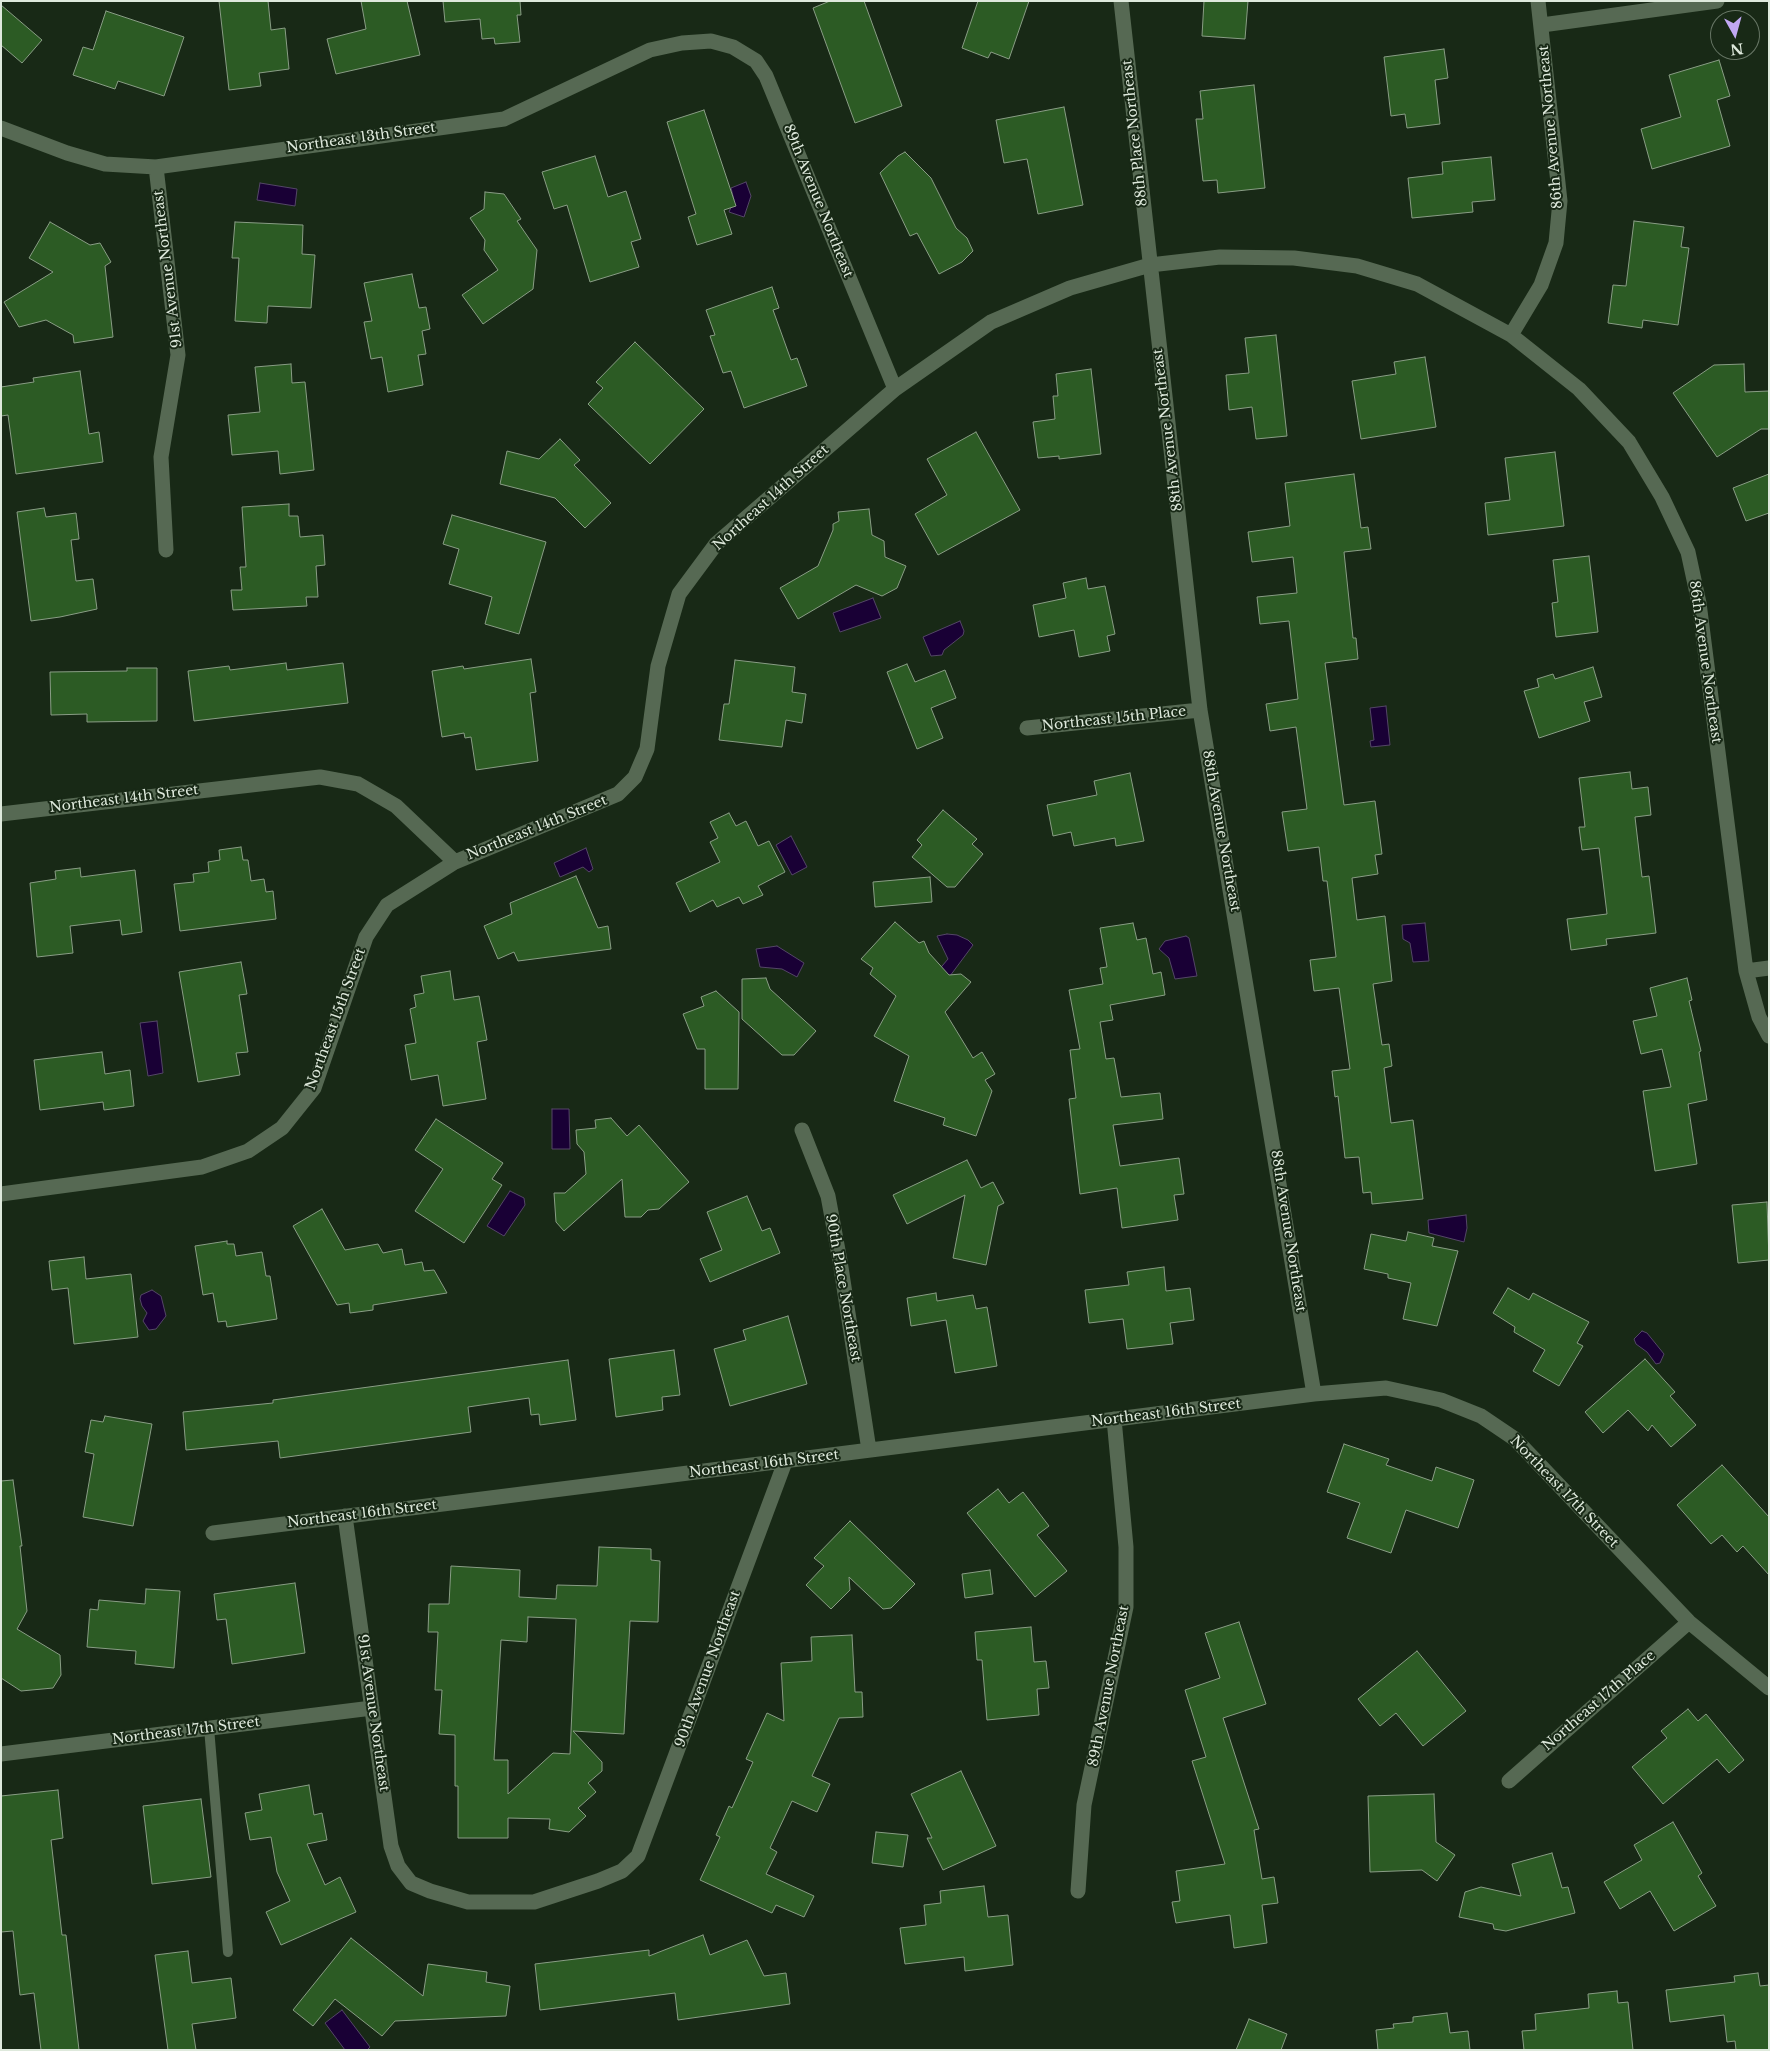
<!DOCTYPE html>
<html>
<head>
<meta charset="utf-8">
<style>
	body { margin:0 }
	#map { position:relative; width:1770px; height:2051px; overflow:hidden; background:#182916; font-family:"Libre Baskerville",serif }
	canvas { display:block }
	.frame { position:absolute; inset:0; border:2px solid #dee9dc; pointer-events:none }
	.north { position:absolute; left:1710px; top:10px; width:50px; height:50px; box-sizing:border-box; background:#182916; border:1px solid #677665; border-radius:50%; rotate:173deg; font-size:14px; font-weight:700; line-height:20px; text-align:center; color:#dee9dc }
	.north::after { content:''; display:block; margin:auto; width:18px; height:22px; background:#c1a8f3; clip-path:polygon(50% 0,100% 100%,50% 72%,0 100%) }
</style>
</head>
<body>
<div id="map">
<canvas width="1770" height="2051"></canvas>
<div class="frame"></div>
<div class="north">N</div>
</div>
<script>
const c = document.querySelector('canvas').getContext('2d');
c.lineJoin = 'round';
function fill(path, color) {
  c.fillStyle = color;
  c.fill(path, 'evenodd');
}
function shape(rows) {
  const path = new Path2D();
  for (const r of rows) {
    path.moveTo(r[0], r[1]);
    for (let i = 2; i < r.length; i += 2) path.lineTo(r[i], r[i + 1]);
  }
  return path;
}
function trace(path, color, width, dash) {
  c.strokeStyle = color;
  c.lineWidth = width;
  c.lineCap = dash ? 'butt' : 'round';
  c.setLineDash(dash || []);
  c.stroke(path);
}
function label(font, color, halo, rows, align = 'center') {
  c.font = font + ' "Libre Baskerville",serif';
  c.lineWidth = 4;
  c.setLineDash([]);
  c.textBaseline = 'middle';
  c.strokeStyle = halo;
  c.fillStyle = color;
  for (const [text, x, y, turn = 0] of rows) {
    c.save();
    c.translate(x, y);
    c.rotate((+turn || 0) * Math.PI / 180);
    c.textAlign = isNaN(turn) ? turn : align;
    if (halo) c.strokeText(text, 0, 0);
    c.fillText(text, 0, 0);
    c.restore();
  }
}
const water = shape([
	[746,182,751,196,744,217,729,212,734,200,731,188,746,182],
	[260,183,297,189,295,206,257,200,260,183],
	[873,598,881,618,840,632,833,613,873,598],
	[960,621,964,631,963,635,944,650,942,655,931,656,923,637,960,621],
	[1386,706,1390,745,1371,747,1370,741,1374,740,1370,708,1386,706],
	[791,836,807,867,792,875,776,845,791,836],
	[586,848,593,869,589,872,583,867,560,877,554,863,586,848],
	[1425,923,1429,961,1413,962,1410,943,1403,939,1402,925,1425,923],
	[947,934,957,935,968,940,973,945,947,980,937,972,948,959,937,936,947,934],
	[1186,936,1189,938,1197,976,1175,979,1169,958,1159,949,1165,941,1186,936],
	[777,946,804,963,797,977,782,969,760,967,756,949,777,946],
	[157,1021,163,1073,148,1076,140,1023,157,1021],
	[552,1109,569,1109,570,1149,552,1149,552,1109],
	[510,1191,524,1198,525,1205,504,1236,487,1226,510,1191],
	[1466,1215,1467,1228,1464,1242,1429,1233,1428,1220,1466,1215],
	[152,1290,161,1296,166,1316,156,1329,149,1330,143,1321,147,1313,142,1306,140,1299,141,1295,152,1290],
	[1642,1331,1647,1333,1664,1354,1660,1363,1656,1364,1647,1352,1636,1344,1634,1339,1642,1331],
	[342,2010,370,2047,367,2050,345,2050,325,2023,342,2010]
]);
const building = shape([
	[219,1,268,1,271,30,285,28,289,69,259,73,261,86,229,90,219,1],
	[361,1,407,1,420,55,336,74,327,39,366,29,361,1],
	[443,1,520,1,521,15,517,15,520,42,495,44,494,38,482,39,480,19,445,22,443,1],
	[830,1,864,1,902,106,855,123,813,8,830,1],
	[978,1,1029,1,1009,59,991,52,988,58,962,48,978,1],
	[1204,1,1248,1,1245,39,1202,36,1204,1],
	[1,5,42,40,22,63,1,45,1,5],
	[106,11,184,37,164,96,118,81,115,89,73,75,83,47,93,50,106,11],
	[1444,49,1448,78,1435,80,1440,124,1407,128,1405,114,1391,116,1384,57,1444,49],
	[1719,60,1730,96,1717,100,1730,146,1652,169,1641,129,1681,117,1669,75,1719,60],
	[1254,85,1265,188,1218,193,1217,180,1203,181,1196,119,1203,119,1200,91,1254,85],
	[1064,107,1083,205,1038,214,1027,159,1004,163,996,120,1064,107],
	[704,110,736,206,724,210,732,234,697,245,688,217,696,214,667,122,704,110],
	[905,152,931,178,956,228,967,238,973,251,962,262,939,274,917,233,910,236,880,173,898,156,905,152],
	[595,156,608,197,626,191,641,239,631,242,639,267,590,282,567,205,554,209,542,172,595,156],
	[1491,157,1495,200,1472,202,1473,212,1412,218,1408,178,1443,174,1442,162,1491,157],
	[485,192,504,194,521,219,517,221,537,250,533,289,483,324,462,295,498,270,484,250,485,240,470,218,484,209,485,192],
	[1634,221,1684,227,1681,247,1689,248,1678,325,1643,320,1642,328,1608,323,1613,285,1626,286,1634,221],
	[50,222,90,245,100,243,111,262,105,266,113,337,74,343,73,335,46,320,19,327,4,302,53,272,29,258,50,222],
	[235,222,303,225,302,254,315,255,311,308,268,306,267,323,235,321,239,258,232,258,235,222],
	[412,274,419,308,426,307,430,329,422,331,426,354,418,355,423,385,388,392,382,357,371,359,364,322,372,321,364,283,412,274],
	[772,287,779,308,773,310,791,360,797,358,807,386,744,408,731,371,723,373,710,336,715,335,706,310,772,287],
	[1276,335,1287,436,1256,439,1252,407,1229,410,1226,375,1249,373,1245,338,1276,335],
	[635,342,704,409,650,464,588,404,603,388,596,382,635,342],
	[1425,357,1436,427,1361,439,1352,381,1396,374,1394,362,1425,357],
	[291,364,292,383,305,382,314,470,280,474,278,451,232,455,228,415,260,412,255,367,291,364],
	[1744,364,1745,392,1769,391,1769,429,1761,429,1717,457,1673,393,1714,365,1744,364],
	[1091,369,1101,454,1059,459,1059,456,1038,458,1033,422,1055,419,1053,396,1058,396,1056,374,1091,369],
	[80,371,89,434,99,432,103,462,16,474,8,415,1,416,1,387,34,382,33,378,80,371],
	[976,432,1020,510,938,555,915,514,947,495,927,459,976,432],
	[560,439,580,460,574,465,611,503,585,528,555,498,500,484,507,451,539,459,560,439],
	[1555,452,1564,526,1488,535,1485,503,1510,500,1505,458,1555,452],
	[1354,474,1361,528,1368,527,1371,549,1344,552,1353,638,1356,638,1358,659,1325,663,1344,805,1375,801,1382,854,1375,855,1378,874,1352,878,1357,920,1385,916,1392,981,1373,984,1382,1045,1389,1044,1392,1066,1384,1068,1391,1123,1413,1120,1423,1199,1372,1204,1371,1192,1363,1193,1359,1157,1345,1158,1338,1096,1335,1097,1332,1071,1350,1069,1339,988,1314,991,1310,960,1336,957,1327,881,1323,881,1319,847,1288,851,1282,812,1307,809,1296,727,1270,731,1266,704,1298,699,1289,621,1260,624,1257,597,1297,593,1293,557,1252,562,1248,532,1290,526,1285,483,1354,474],
	[1769,474,1769,513,1746,521,1733,488,1769,474],
	[289,504,289,516,298,516,300,537,323,535,325,565,316,566,318,597,306,597,307,606,233,610,231,590,242,590,240,567,246,567,242,507,289,504],
	[44,508,46,517,76,513,79,539,71,540,76,581,93,579,97,609,60,617,31,621,17,512,44,508],
	[869,509,872,535,884,541,885,557,906,566,897,588,882,596,856,585,798,619,780,588,818,566,833,530,833,524,839,521,838,512,869,509],
	[452,515,546,542,519,634,485,624,492,597,449,584,459,549,443,544,452,515],
	[1589,556,1598,632,1556,637,1552,603,1558,602,1553,560,1589,556],
	[1086,578,1088,589,1105,586,1115,634,1107,636,1110,651,1079,657,1074,630,1039,637,1033,605,1066,598,1063,583,1086,578],
	[531,659,536,692,530,693,538,761,476,770,471,737,465,738,464,733,442,737,432,671,463,666,464,669,531,659],
	[735,660,795,667,792,692,806,694,802,723,786,720,782,747,719,740,724,704,729,704,735,660],
	[286,663,287,670,343,663,348,703,194,721,188,671,229,666,230,670,286,663],
	[907,664,915,682,945,670,956,698,931,708,943,738,917,749,887,672,907,664],
	[1593,667,1602,697,1584,702,1590,721,1539,738,1524,691,1539,687,1537,679,1553,674,1555,679,1593,667],
	[127,668,157,668,157,721,87,722,87,714,51,715,50,672,127,671,127,668],
	[1630,772,1632,789,1648,787,1651,815,1635,817,1642,877,1649,876,1656,933,1606,939,1607,945,1571,950,1567,919,1607,914,1599,848,1582,850,1579,827,1585,827,1579,778,1630,772],
	[1130,773,1144,841,1116,846,1115,838,1074,846,1071,832,1053,836,1047,805,1097,795,1094,781,1130,773],
	[943,810,977,839,972,844,983,854,955,887,947,887,912,857,922,845,917,840,943,810],
	[729,813,736,826,746,821,758,846,769,841,785,872,758,886,763,895,743,904,739,897,717,907,713,900,690,912,676,883,720,862,710,842,718,838,710,822,729,813],
	[241,847,243,860,248,860,251,881,264,879,266,892,273,891,276,919,180,931,174,884,194,882,193,874,209,872,208,862,220,860,219,850,241,847],
	[80,868,81,877,135,870,142,932,122,935,120,920,70,926,73,953,37,957,30,883,56,879,55,871,80,868],
	[576,876,598,928,608,926,611,949,518,961,514,952,498,959,484,926,512,914,510,903,576,876],
	[930,877,932,902,875,907,873,882,930,877],
	[895,922,919,943,924,941,929,953,949,975,961,974,971,982,945,1012,973,1058,982,1052,995,1074,985,1080,992,1091,976,1136,943,1125,945,1118,894,1101,909,1056,874,1036,896,996,870,974,873,968,861,959,895,922],
	[1133,923,1137,940,1146,938,1153,974,1161,972,1165,995,1110,1005,1113,1020,1100,1022,1106,1059,1114,1058,1121,1097,1160,1093,1163,1119,1113,1125,1120,1166,1179,1158,1184,1194,1174,1195,1178,1220,1122,1228,1117,1188,1080,1194,1069,1099,1076,1098,1070,1050,1080,1049,1069,990,1103,984,1100,968,1107,967,1100,928,1133,923],
	[241,962,247,994,239,995,248,1052,236,1053,240,1075,198,1082,179,972,241,962],
	[450,971,454,1000,479,996,487,1040,477,1042,486,1099,443,1106,438,1075,411,1080,405,1045,416,1043,410,1009,416,1007,414,995,424,993,421,976,450,971],
	[766,978,770,989,816,1031,794,1055,782,1055,742,1019,742,979,766,978],
	[1687,978,1692,1000,1689,1001,1701,1051,1699,1052,1707,1100,1688,1104,1697,1164,1655,1171,1643,1091,1671,1087,1662,1049,1641,1054,1633,1021,1657,1016,1650,988,1687,978],
	[716,991,739,1012,738,1089,705,1089,705,1049,697,1049,683,1014,704,1006,701,997,716,991],
	[102,1052,105,1074,130,1070,134,1106,104,1110,103,1102,40,1110,34,1060,102,1052],
	[611,1118,627,1136,639,1125,689,1182,659,1209,648,1210,641,1217,625,1217,622,1179,564,1231,556,1222,554,1193,565,1193,586,1174,584,1152,577,1144,576,1130,596,1128,595,1120,611,1118],
	[436,1119,503,1163,492,1179,502,1185,464,1243,415,1211,443,1169,415,1150,436,1119],
	[967,1160,981,1188,993,1182,1004,1203,998,1206,986,1265,953,1258,965,1195,907,1224,893,1195,967,1160],
	[747,1196,762,1231,770,1228,780,1253,710,1282,700,1259,722,1250,707,1212,747,1196],
	[1767,1202,1769,1260,1738,1263,1732,1205,1767,1202],
	[322,1209,345,1250,378,1244,383,1253,402,1249,405,1265,422,1262,424,1271,434,1270,447,1293,373,1305,373,1310,350,1313,349,1303,337,1305,293,1226,322,1209],
	[1408,1232,1434,1238,1432,1246,1458,1251,1437,1326,1403,1319,1411,1283,1388,1278,1388,1274,1364,1269,1371,1234,1406,1241,1408,1232],
	[227,1241,227,1244,234,1244,236,1256,262,1252,266,1276,270,1276,277,1319,227,1327,226,1321,218,1322,213,1293,203,1295,195,1246,227,1241],
	[84,1257,86,1279,131,1274,138,1337,74,1344,68,1288,52,1290,49,1261,84,1257],
	[1164,1267,1166,1291,1190,1288,1194,1320,1170,1323,1173,1344,1127,1349,1123,1319,1089,1323,1085,1290,1129,1285,1127,1272,1164,1267],
	[1508,1288,1529,1300,1533,1293,1589,1322,1577,1343,1583,1346,1559,1386,1533,1371,1545,1350,1514,1332,1515,1327,1493,1313,1508,1288],
	[936,1293,937,1301,973,1295,976,1309,987,1307,997,1366,955,1373,946,1320,911,1326,907,1298,936,1293],
	[788,1316,807,1384,730,1406,714,1349,746,1340,743,1330,788,1316],
	[674,1350,680,1395,662,1397,663,1410,616,1417,609,1359,674,1350],
	[1645,1359,1675,1392,1670,1396,1696,1425,1671,1447,1652,1425,1648,1431,1628,1410,1603,1433,1585,1412,1645,1359],
	[568,1360,576,1420,540,1425,539,1414,531,1415,529,1398,468,1407,471,1432,280,1458,278,1441,186,1450,183,1412,273,1403,273,1400,568,1360],
	[105,1416,152,1424,133,1526,83,1517,94,1454,85,1452,91,1420,103,1422,105,1416],
	[1344,1444,1389,1459,1386,1465,1432,1481,1436,1467,1474,1480,1458,1528,1406,1510,1391,1553,1347,1538,1360,1503,1327,1492,1344,1444],
	[1722,1465,1769,1517,1769,1575,1743,1546,1737,1552,1722,1535,1711,1544,1677,1505,1722,1465],
	[13,1480,22,1546,20,1546,27,1611,17,1629,60,1655,61,1675,53,1688,21,1691,1,1678,1,1481,13,1480],
	[998,1489,1009,1503,1023,1492,1049,1526,1037,1535,1067,1571,1035,1597,967,1513,998,1489],
	[850,1521,915,1584,891,1608,883,1609,849,1577,850,1590,831,1609,806,1585,824,1566,814,1558,850,1521],
	[599,1547,651,1549,651,1560,660,1561,658,1622,630,1621,624,1734,573,1731,602,1762,602,1771,588,1783,596,1792,578,1808,586,1816,569,1832,549,1829,550,1819,508,1818,508,1838,458,1838,458,1786,455,1786,455,1735,439,1734,442,1690,435,1690,438,1632,428,1632,429,1604,449,1604,451,1566,520,1570,519,1597,556,1599,557,1585,597,1586,599,1547],
	[528,1617,576,1619,570,1754,553,1753,508,1794,508,1760,494,1760,501,1640,527,1642,528,1617],
	[990,1570,993,1594,965,1598,962,1574,990,1570],
	[295,1583,305,1653,232,1664,226,1619,217,1620,214,1594,295,1583],
	[146,1589,180,1591,174,1668,135,1664,136,1651,87,1647,90,1609,98,1610,99,1600,145,1604,146,1589],
	[1239,1622,1266,1704,1223,1718,1259,1829,1254,1830,1262,1879,1274,1877,1278,1903,1262,1905,1267,1943,1234,1948,1230,1915,1176,1923,1172,1902,1180,1901,1176,1871,1225,1864,1192,1761,1206,1757,1185,1690,1220,1678,1205,1633,1239,1622],
	[1031,1627,1034,1662,1046,1661,1049,1688,1037,1689,1039,1715,987,1720,982,1660,977,1660,975,1632,1031,1627],
	[852,1635,855,1692,862,1692,863,1717,839,1718,812,1776,830,1784,817,1812,792,1801,770,1848,777,1852,766,1874,814,1896,804,1917,776,1905,772,1913,700,1880,720,1837,716,1835,729,1806,732,1808,753,1762,746,1759,767,1713,784,1721,781,1663,812,1661,811,1637,852,1635],
	[1417,1651,1466,1711,1423,1746,1396,1713,1380,1726,1358,1699,1417,1651],
	[1688,1709,1698,1721,1706,1714,1744,1760,1729,1773,1717,1759,1663,1804,1632,1767,1667,1738,1661,1731,1688,1709],
	[961,1771,996,1846,943,1870,927,1838,932,1838,911,1794,961,1771],
	[309,1785,314,1815,322,1813,327,1840,307,1844,325,1885,340,1877,356,1912,281,1945,266,1912,290,1901,277,1872,271,1837,250,1840,245,1813,262,1810,259,1794,309,1785],
	[58,1790,63,1838,51,1840,62,1935,66,1935,79,2050,41,2050,34,1993,20,1995,13,1931,1,1932,1,1796,58,1790],
	[1434,1794,1436,1842,1455,1855,1437,1881,1422,1870,1370,1872,1368,1796,1434,1794],
	[201,1799,211,1877,152,1884,143,1806,201,1799],
	[1673,1822,1702,1873,1698,1876,1716,1906,1674,1931,1650,1891,1620,1909,1604,1882,1642,1860,1634,1845,1673,1822],
	[876,1832,908,1835,903,1867,872,1863,876,1832],
	[1552,1853,1562,1888,1568,1887,1575,1913,1506,1931,1494,1929,1493,1924,1459,1917,1465,1892,1481,1887,1521,1896,1512,1864,1552,1853],
	[984,1886,988,1917,1008,1915,1013,1965,965,1971,964,1957,905,1964,900,1928,926,1925,924,1905,941,1903,940,1891,984,1886],
	[703,1935,710,1955,747,1940,764,1976,786,1973,790,2004,678,2020,675,1993,540,2010,535,1964,649,1950,649,1956,703,1935],
	[351,1938,423,1996,428,1964,487,1972,486,1982,510,1986,506,2016,395,2021,382,2036,335,1999,313,2026,293,2010,351,1938],
	[188,1951,192,1983,231,1978,236,2018,192,2024,196,2050,168,2050,155,1955,188,1951],
	[1758,1973,1760,1986,1769,1985,1769,2050,1736,2050,1735,2041,1727,2042,1724,2015,1670,2022,1666,1990,1735,1982,1734,1976,1758,1973],
	[1617,1991,1618,2003,1628,2002,1633,2050,1524,2050,1522,2031,1536,2030,1535,2014,1589,2008,1588,1994,1617,1991],
	[1447,2013,1450,2033,1468,2031,1470,2050,1378,2050,1376,2030,1394,2028,1393,2024,1413,2022,1413,2017,1447,2013],
	[1249,2019,1287,2034,1281,2050,1236,2050,1249,2019]
]);
const lane = shape([
	[209,1728,228,1952]
]);
const street = shape([
	[1121,1,1200,710,1314,1394],
	[1538,1,1560,201,1556,243,1541,285,1511,335,1579,389,1629,442,1662,497,1688,552,1699,603,1746,971,1759,1017,1769,1036],
	[1542,25,1717,1],
	[1,128,67,153,105,164,156,167,504,119,650,50,682,43,711,41,733,47,756,61,766,76,895,389],
	[156,167,178,355,161,457,166,550],
	[1027,728,1200,710],
	[1,814,320,777,358,784,396,806,455,862],
	[1746,971,1769,968],
	[802,1130,828,1196,840,1261,869,1450],
	[1,1194,202,1167,248,1151,282,1128,314,1088,366,937,387,905,455,862,618,794,635,777,647,749,658,666,679,594,716,544,895,389,991,322,1070,288,1150,265,1220,257,1294,258,1357,266,1417,284,1511,335],
	[345,1516,391,1846,398,1866,411,1883,430,1891,468,1902,534,1902,598,1881,622,1871,638,1856,785,1462],
	[213,1533,1314,1394,1386,1388,1441,1400,1481,1416,1515,1439,1689,1622,1769,1688],
	[1,1754,372,1708],
	[1509,1781,1689,1622],
	[1078,1891,1084,1805,1126,1607,1126,1547,1114,1419]
]);
const streetNames = [
	["86th Avenue Northeast",1551,127,-95],
	["88th Place Northeast",1135,133,-96],
	["Northeast 13th Street",361,138,-8],
	["89th Avenue Northeast",818,201,68],
	["91st Avenue Northeast",168,269,-97],
	["88th Avenue Northeast",1168,430,-97],
	["Northeast 14th Street",771,498,-42],
	["86th Avenue Northeast",1705,662,82],
	["Northeast 15th Place",1114,719,-6],
	["Northeast 14th Street",124,799,-7],
	["Northeast 14th Street",537,828,-22],
	["88th Avenue Northeast",1221,831,80],
	["Northeast 15th Street",336,1019,-70],
	["88th Avenue Northeast",1288,1231,81],
	["90th Place Northeast",843,1288,80],
	["Northeast 16th Street",1166,1413,-7],
	["Northeast 16th Street",764,1464,-7],
	["Northeast 17th Street",1564,1492,46],
	["Northeast 16th Street",362,1514,-7],
	["90th Avenue Northeast",708,1669,-70],
	["89th Avenue Northeast",1109,1686,-79],
	["Northeast 17th Place",1599,1701,-41],
	["91st Avenue Northeast",373,1713,82],
	["Northeast 17th Street",186,1731,-7]
];
fill(water, '#190035');
trace(water, '#544667', 1);
fill(building, '#2c5b24');
trace(building, '#899d85', 1);
trace(lane, '#566953', 10);
trace(street, '#566953', 15);
label('14px', '#dee9dc', '#182916', streetNames);
</script>
</body>
</html>
